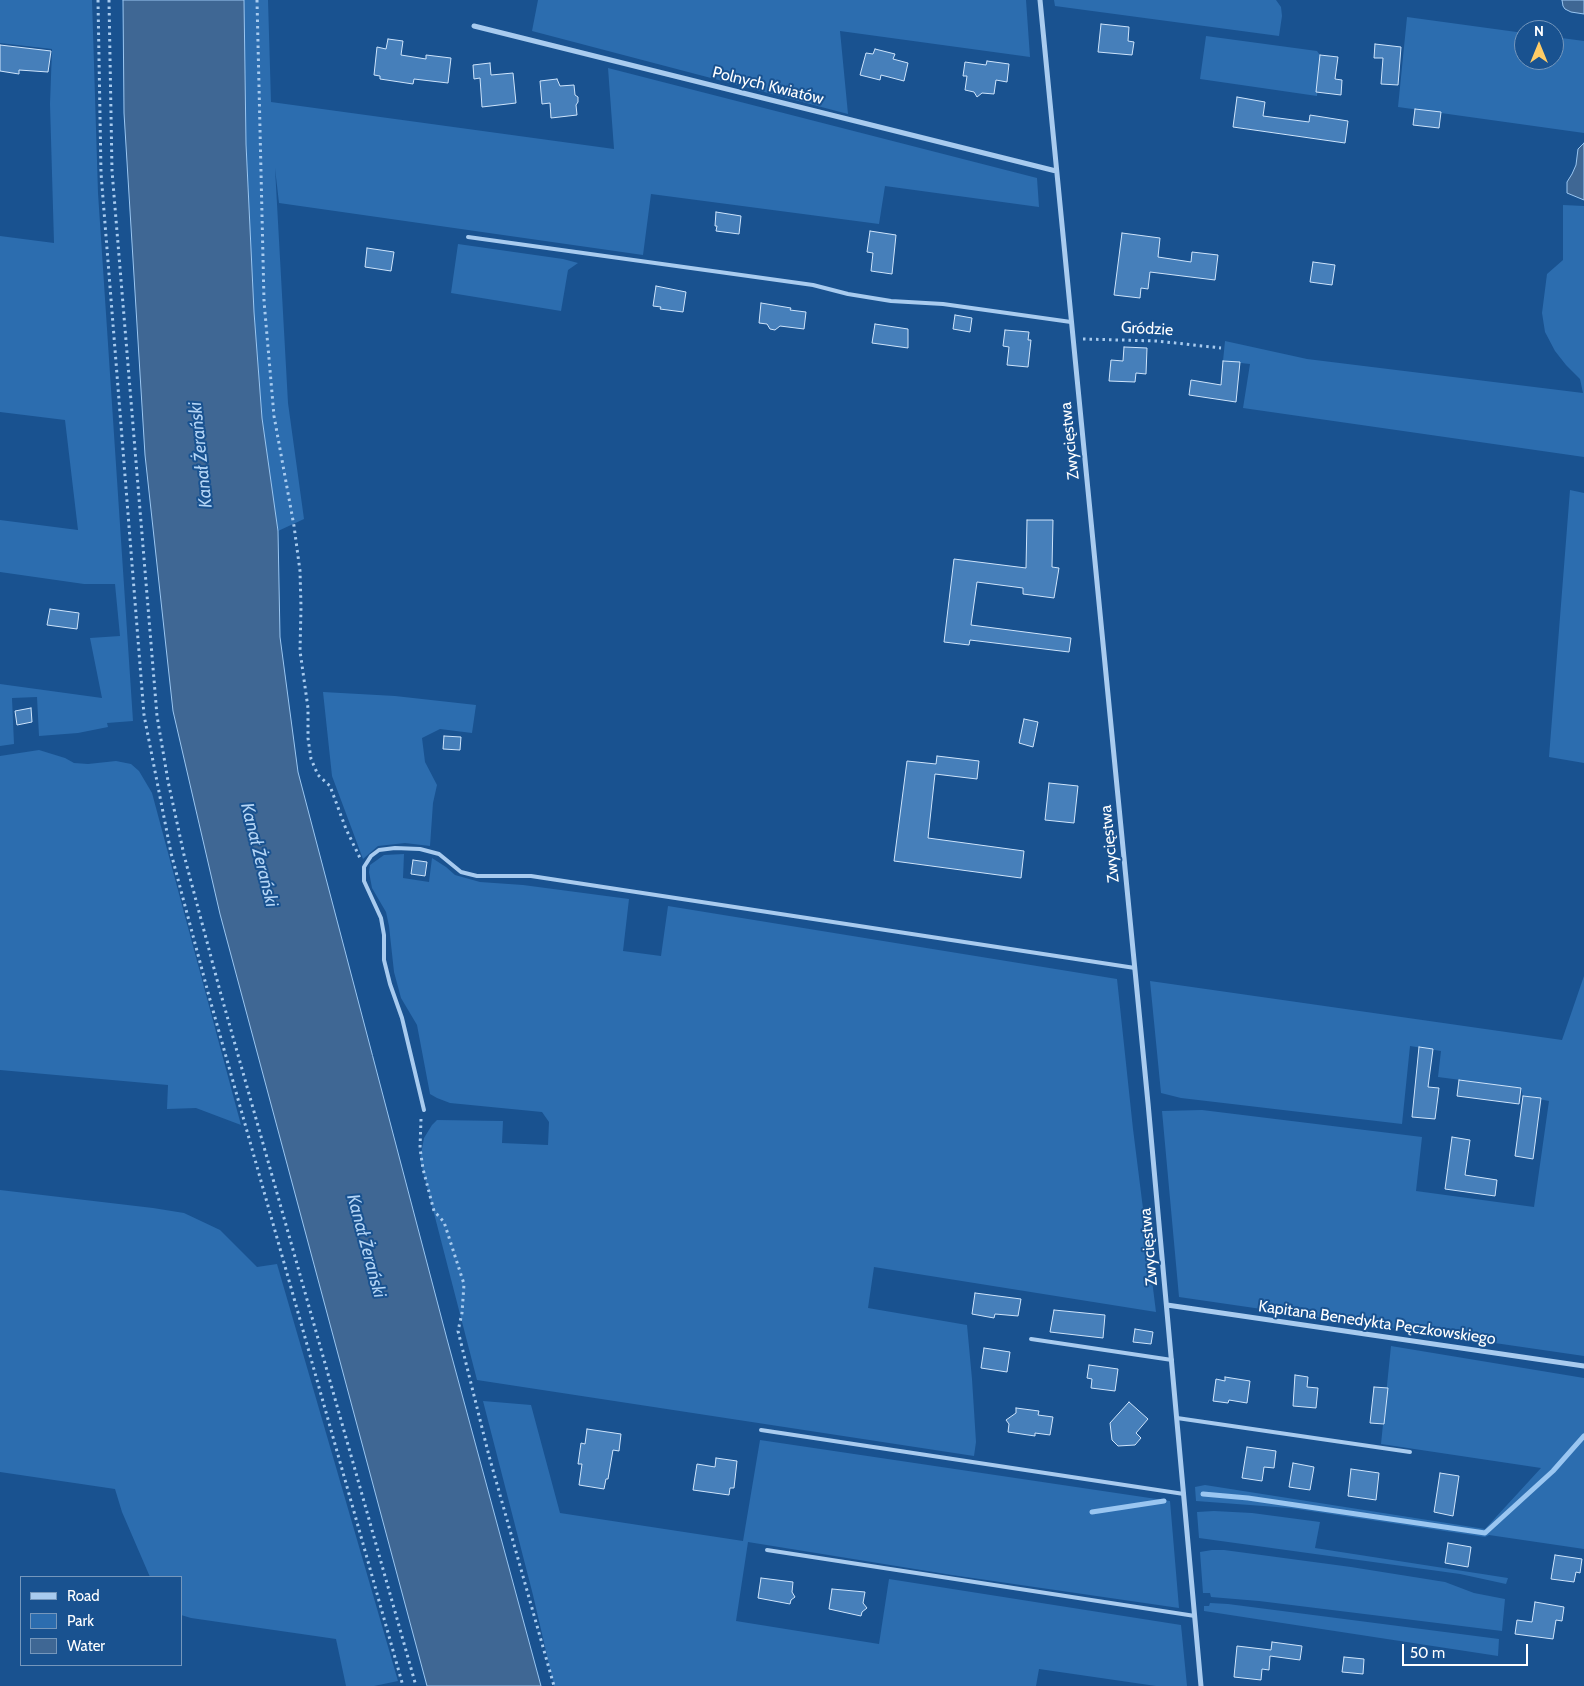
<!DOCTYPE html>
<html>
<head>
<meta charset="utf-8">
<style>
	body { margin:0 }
	#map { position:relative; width:1584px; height:1686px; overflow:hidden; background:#195290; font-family:Cabin,sans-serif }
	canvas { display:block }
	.legend { position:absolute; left:20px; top:1576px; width:162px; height:90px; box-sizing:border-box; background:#195290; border:1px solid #7597bc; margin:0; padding:6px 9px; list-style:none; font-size:15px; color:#fff }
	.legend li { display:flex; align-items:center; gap:10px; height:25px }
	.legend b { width:25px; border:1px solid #7597bc }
	.north { position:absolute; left:1514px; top:20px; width:50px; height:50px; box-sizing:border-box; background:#195290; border:1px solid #7597bc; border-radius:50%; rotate:0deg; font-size:14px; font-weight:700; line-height:20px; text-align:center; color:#fff }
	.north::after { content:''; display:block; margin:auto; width:18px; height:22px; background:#fc6; clip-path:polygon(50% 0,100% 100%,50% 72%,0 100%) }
	.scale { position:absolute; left:1402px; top:1644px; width:126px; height:22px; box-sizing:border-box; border:2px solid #fff; border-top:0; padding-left:6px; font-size:15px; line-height:18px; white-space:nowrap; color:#fff; -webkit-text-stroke:4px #195290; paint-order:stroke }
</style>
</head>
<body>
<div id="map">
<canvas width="1584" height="1686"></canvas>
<ul class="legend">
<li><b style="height:6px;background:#a8cbef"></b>Road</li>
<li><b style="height:14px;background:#2c6daf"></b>Park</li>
<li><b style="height:14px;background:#3f6794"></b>Water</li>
</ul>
<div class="north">N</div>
<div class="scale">50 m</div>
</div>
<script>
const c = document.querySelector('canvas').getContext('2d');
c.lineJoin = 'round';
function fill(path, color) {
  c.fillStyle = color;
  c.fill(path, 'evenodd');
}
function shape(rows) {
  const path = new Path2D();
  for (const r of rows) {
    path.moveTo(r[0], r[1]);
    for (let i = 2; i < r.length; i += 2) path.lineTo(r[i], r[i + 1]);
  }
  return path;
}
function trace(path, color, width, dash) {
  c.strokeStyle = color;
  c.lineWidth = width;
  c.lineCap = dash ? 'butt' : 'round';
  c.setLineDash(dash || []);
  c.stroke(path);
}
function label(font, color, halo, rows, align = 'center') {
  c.font = font + ' Cabin,sans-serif';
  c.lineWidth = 4;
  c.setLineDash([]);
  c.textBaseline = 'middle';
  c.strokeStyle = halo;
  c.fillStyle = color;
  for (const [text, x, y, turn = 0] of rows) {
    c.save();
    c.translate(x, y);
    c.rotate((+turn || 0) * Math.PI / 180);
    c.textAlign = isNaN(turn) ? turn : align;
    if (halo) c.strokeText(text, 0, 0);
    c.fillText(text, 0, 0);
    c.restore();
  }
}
const green = shape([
	[0,0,92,0,98,193,133,721,107,723,108,727,78,733,39,736,37,697,12,698,14,744,0,746,0,684,102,698,90,638,120,636,115,584,84,584,0,572,0,520,78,530,65,420,0,412,0,236,54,243,50,104,52,49,0,43],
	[244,0,268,0,271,102,614,149,608,68,1037,178,1039,207,885,186,879,224,651,194,643,255,279,203,275,168,288,403,304,519,278,531,262,418,254,312,246,144],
	[538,0,1026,0,1030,57,840,31,848,114,532,31],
	[1054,0,1276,0,1281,7,1282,16,1279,36,1055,6],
	[1407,17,1524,33,1524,60,1554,60,1554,37,1584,41,1584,133,1398,107],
	[1206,36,1317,51,1320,55,1317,96,1200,79],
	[1563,205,1584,206,1584,457,1243,408,1250,364,1223,361,1225,341,1307,359,1583,393,1580,379,1566,365,1555,351,1545,332,1542,313,1547,274,1563,260],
	[458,244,563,259,578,263,568,270,561,311,451,293],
	[1570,490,1584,493,1584,763,1549,757],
	[323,692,395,696,476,705,472,733,440,729,422,738,425,762,437,785,433,803,430,846,405,843,378,846,363,859,332,776],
	[39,750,65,758,74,763,88,764,116,761,131,764,139,771,152,793,241,1125,196,1108,167,1109,168,1085,0,1070,0,756],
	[404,854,403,878,429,882,432,858,446,867,455,875,480,882,523,885,629,899,623,951,661,956,668,906,1117,979,1133,1129,1156,1312,874,1267,868,1308,967,1325,972,1379,976,1442,974,1456,477,1380,420,1159,424,1138,432,1125,437,1120,503,1121,502,1143,548,1145,549,1122,542,1112,450,1103,437,1098,430,1094,417,1025,401,998,394,972,389,926,386,912,372,888,369,872,370,865,384,855],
	[1584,976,1584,1356,1179,1297,1162,1111,1202,1110,1422,1137,1416,1191,1534,1207,1549,1101,1523,1096,1521,1088,1438,1077,1441,1051,1410,1046,1402,1124,1181,1098,1161,1093,1150,981,1562,1040],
	[0,1190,153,1208,184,1213,220,1230,257,1267,277,1264,398,1681,374,1686,346,1686,336,1639,191,1618,181,1615,181,1577,150,1577,122,1512,115,1489,0,1472],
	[1391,1346,1584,1378,1584,1549,1489,1535,1485,1537,1290,1508,1196,1501,1195,1487,1205,1485,1485,1529,1541,1468,1381,1444],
	[483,1401,531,1405,560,1513,743,1541,760,1440,1170,1501,1179,1608,952,1575,748,1542,736,1621,879,1644,889,1579,1181,1625,1187,1686,1156,1686,1039,1669,1036,1686,554,1686,533,1595],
	[1214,1511,1252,1513,1320,1522,1315,1548,1508,1578,1506,1584,1460,1574,1199,1538,1197,1512],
	[1212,1550,1224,1550,1351,1567,1445,1582,1474,1593,1505,1599,1502,1631,1259,1601,1211,1597,1210,1593,1203,1593,1200,1552],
	[1210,1603,1228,1604,1499,1639,1498,1656,1204,1611,1204,1606,1209,1606]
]);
const water = shape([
	[123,0,244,0,246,144,254,312,262,418,278,531,280,637,298,772,447,1339,541,1686,427,1686,220,914,173,711,145,455,124,113,123,0],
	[1562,0,1584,0,1584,14,1571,12,1565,9,1563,6,1562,0],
	[1584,143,1584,200,1567,193,1567,182,1572,174,1576,165,1578,149,1584,143]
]);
const stream = shape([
	[1203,1494,1248,1498,1485,1533,1553,1471,1584,1436],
	[1092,1512,1164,1501]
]);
const building = shape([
	[1101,24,1129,27,1128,41,1134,42,1132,55,1098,52,1101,24],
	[388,39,403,41,401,55,426,59,426,55,451,58,448,83,414,79,413,84,380,79,380,76,374,75,377,47,386,49,388,39],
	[1375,44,1401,47,1398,85,1381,84,1383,58,1374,58,1375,44],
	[0,45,51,51,48,72,19,70,19,74,0,71,0,45],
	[875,49,895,54,893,59,908,63,904,81,881,75,880,80,860,75,866,53,873,54,875,49],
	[1320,55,1338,57,1335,79,1342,80,1341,95,1316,92,1320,55],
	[987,61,1009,64,1007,82,996,80,994,94,982,93,977,97,974,92,965,90,967,76,963,76,965,62,986,65,987,61],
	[490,63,491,75,513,73,516,103,482,107,480,78,474,79,473,65,490,63],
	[557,79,560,86,574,85,575,95,578,97,578,102,576,105,577,115,551,118,550,103,542,104,540,81,557,79],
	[1237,97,1265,102,1263,116,1309,122,1310,115,1348,121,1345,143,1233,127,1237,97],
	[1415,109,1441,112,1439,128,1413,125,1415,109],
	[716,212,741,216,739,234,716,231,717,226,715,226,716,212],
	[870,231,896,235,892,274,871,271,873,253,867,252,870,231],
	[1122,233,1160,238,1158,257,1191,262,1192,252,1218,255,1215,280,1150,272,1148,289,1141,288,1140,298,1114,295,1122,233],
	[367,248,394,252,391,271,365,267,367,248],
	[1313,262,1335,265,1332,285,1310,282,1313,262],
	[656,286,686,292,683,312,660,309,661,307,653,306,656,286],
	[761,303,791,308,790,310,806,312,804,329,780,326,775,330,770,329,767,324,759,323,761,303],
	[955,315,972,318,970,332,953,329,955,315],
	[875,324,908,329,908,348,872,343,875,324],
	[1005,330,1029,332,1028,340,1031,340,1028,367,1007,365,1009,347,1003,346,1005,330],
	[1124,347,1147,348,1146,374,1136,373,1135,382,1109,381,1111,360,1123,361,1124,347],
	[1223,361,1240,362,1236,402,1189,395,1191,380,1221,385,1223,361],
	[1027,520,1053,520,1052,567,1059,568,1054,598,1023,594,1023,588,977,582,971,625,1071,638,1069,652,970,640,969,645,944,642,954,559,1026,568,1027,520],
	[50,609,79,613,77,629,47,625,50,609],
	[31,708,32,722,17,725,15,711,31,708],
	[1024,719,1038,722,1033,747,1019,743,1024,719],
	[444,736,461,737,460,750,443,749,444,736],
	[937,756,979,761,977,779,935,774,928,838,1024,851,1021,878,894,861,907,761,936,764,937,756],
	[1049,783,1078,786,1074,823,1045,820,1049,783],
	[413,860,427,862,425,876,411,874,413,860],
	[1419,1047,1433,1049,1428,1087,1439,1088,1435,1119,1412,1117,1419,1047],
	[1459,1080,1521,1088,1519,1104,1457,1096,1459,1080],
	[1523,1096,1541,1098,1533,1159,1515,1156,1523,1096],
	[1452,1137,1470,1140,1465,1175,1497,1180,1495,1196,1445,1189,1452,1137],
	[975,1293,1021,1299,1018,1316,995,1314,994,1318,972,1314,975,1293],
	[1054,1310,1105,1315,1103,1338,1050,1332,1054,1310],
	[1135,1329,1153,1332,1151,1344,1133,1342,1135,1329],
	[984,1348,1010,1352,1007,1372,981,1368,984,1348],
	[1089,1365,1118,1369,1115,1391,1091,1388,1092,1379,1087,1378,1089,1365],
	[1295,1375,1308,1377,1307,1387,1318,1388,1316,1408,1293,1406,1295,1375],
	[1225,1377,1250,1381,1247,1403,1229,1400,1228,1403,1213,1401,1216,1379,1225,1381,1225,1377],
	[1374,1387,1388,1388,1384,1424,1370,1423,1374,1387],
	[1129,1402,1148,1419,1136,1433,1141,1438,1135,1445,1118,1446,1112,1440,1110,1423,1129,1402],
	[1016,1408,1039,1411,1038,1415,1053,1417,1050,1435,1035,1433,1035,1436,1008,1432,1009,1424,1006,1420,1016,1413,1016,1408],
	[587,1429,621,1434,619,1451,613,1450,608,1479,606,1479,604,1489,579,1485,582,1464,578,1464,581,1443,585,1444,587,1429],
	[1247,1447,1276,1451,1274,1468,1264,1467,1262,1481,1242,1478,1247,1447],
	[716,1458,737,1461,734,1488,730,1488,729,1495,693,1490,697,1464,715,1467,716,1458],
	[1293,1463,1314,1467,1310,1490,1289,1487,1293,1463],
	[1351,1469,1379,1473,1376,1500,1348,1496,1351,1469],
	[1440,1473,1459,1476,1453,1516,1434,1512,1440,1473],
	[1448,1543,1471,1547,1468,1567,1445,1563,1448,1543],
	[1555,1555,1582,1559,1580,1573,1576,1572,1574,1582,1551,1579,1555,1555],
	[761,1578,793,1582,792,1592,795,1597,791,1600,790,1604,758,1598,761,1578],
	[832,1589,865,1592,863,1603,867,1608,862,1612,861,1616,829,1609,832,1589],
	[1535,1602,1564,1607,1562,1621,1556,1620,1553,1639,1515,1634,1517,1620,1532,1622,1535,1602],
	[1272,1642,1302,1646,1300,1660,1270,1656,1269,1670,1262,1669,1261,1680,1234,1677,1237,1646,1271,1650,1272,1642],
	[1344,1657,1364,1659,1363,1674,1342,1672,1344,1657]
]);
const path = shape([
	[98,0,101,173,144,715,171,853,209,996,403,1686],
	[109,0,112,171,157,716,168,781,184,855,220,991,416,1686],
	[257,0,264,301,274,416,294,526,300,571,301,607,300,651,308,708,308,738,311,759,318,775,330,786,346,829,360,858],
	[1083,339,1157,341,1221,348],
	[421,1119,420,1148,423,1169,434,1211,444,1222,464,1284,462,1313,458,1331,489,1456,554,1686]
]);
const lane = shape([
	[468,237,813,285,848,294,891,301,943,304,1071,322],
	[424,1110,402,1018,390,984,384,960,384,935,381,918,364,881,364,867,371,856,379,850,395,848,420,849,439,854,461,872,477,876,531,876,1135,968],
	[1031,1339,1172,1360],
	[1177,1418,1410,1452],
	[761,1430,1184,1494],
	[767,1550,1195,1616]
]);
const street = shape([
	[1040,0,1148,1103,1201,1686],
	[474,26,1056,171],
	[1167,1305,1584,1366]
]);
const streetNames = [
	["Polnych Kwiatów",768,86,14],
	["Gródzie",1147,329,3],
	["Zwycięstwa",1070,441,-96],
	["Zwycięstwa",1110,844,-96],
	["Zwycięstwa",1149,1247,-95],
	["Kapitana Benedykta Pęczkowskiego",1377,1323,8]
];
const waterNames = [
	["Kanał Żerański",201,455,-96],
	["Kanał Żerański",259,855,76],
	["Kanał Żerański",366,1246,75]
];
fill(green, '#2c6daf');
fill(water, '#3f6794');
trace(water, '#9ac6f1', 1);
trace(stream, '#9ac6f1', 5);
fill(building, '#467fba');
trace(building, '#cee4fb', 1);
trace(path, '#a8cbef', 3, [2.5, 4]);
trace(lane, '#a8cbef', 4);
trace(street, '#a8cbef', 5);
label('16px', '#fff', '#195290', streetNames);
label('italic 18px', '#b4d5f6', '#195290', waterNames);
</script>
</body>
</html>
